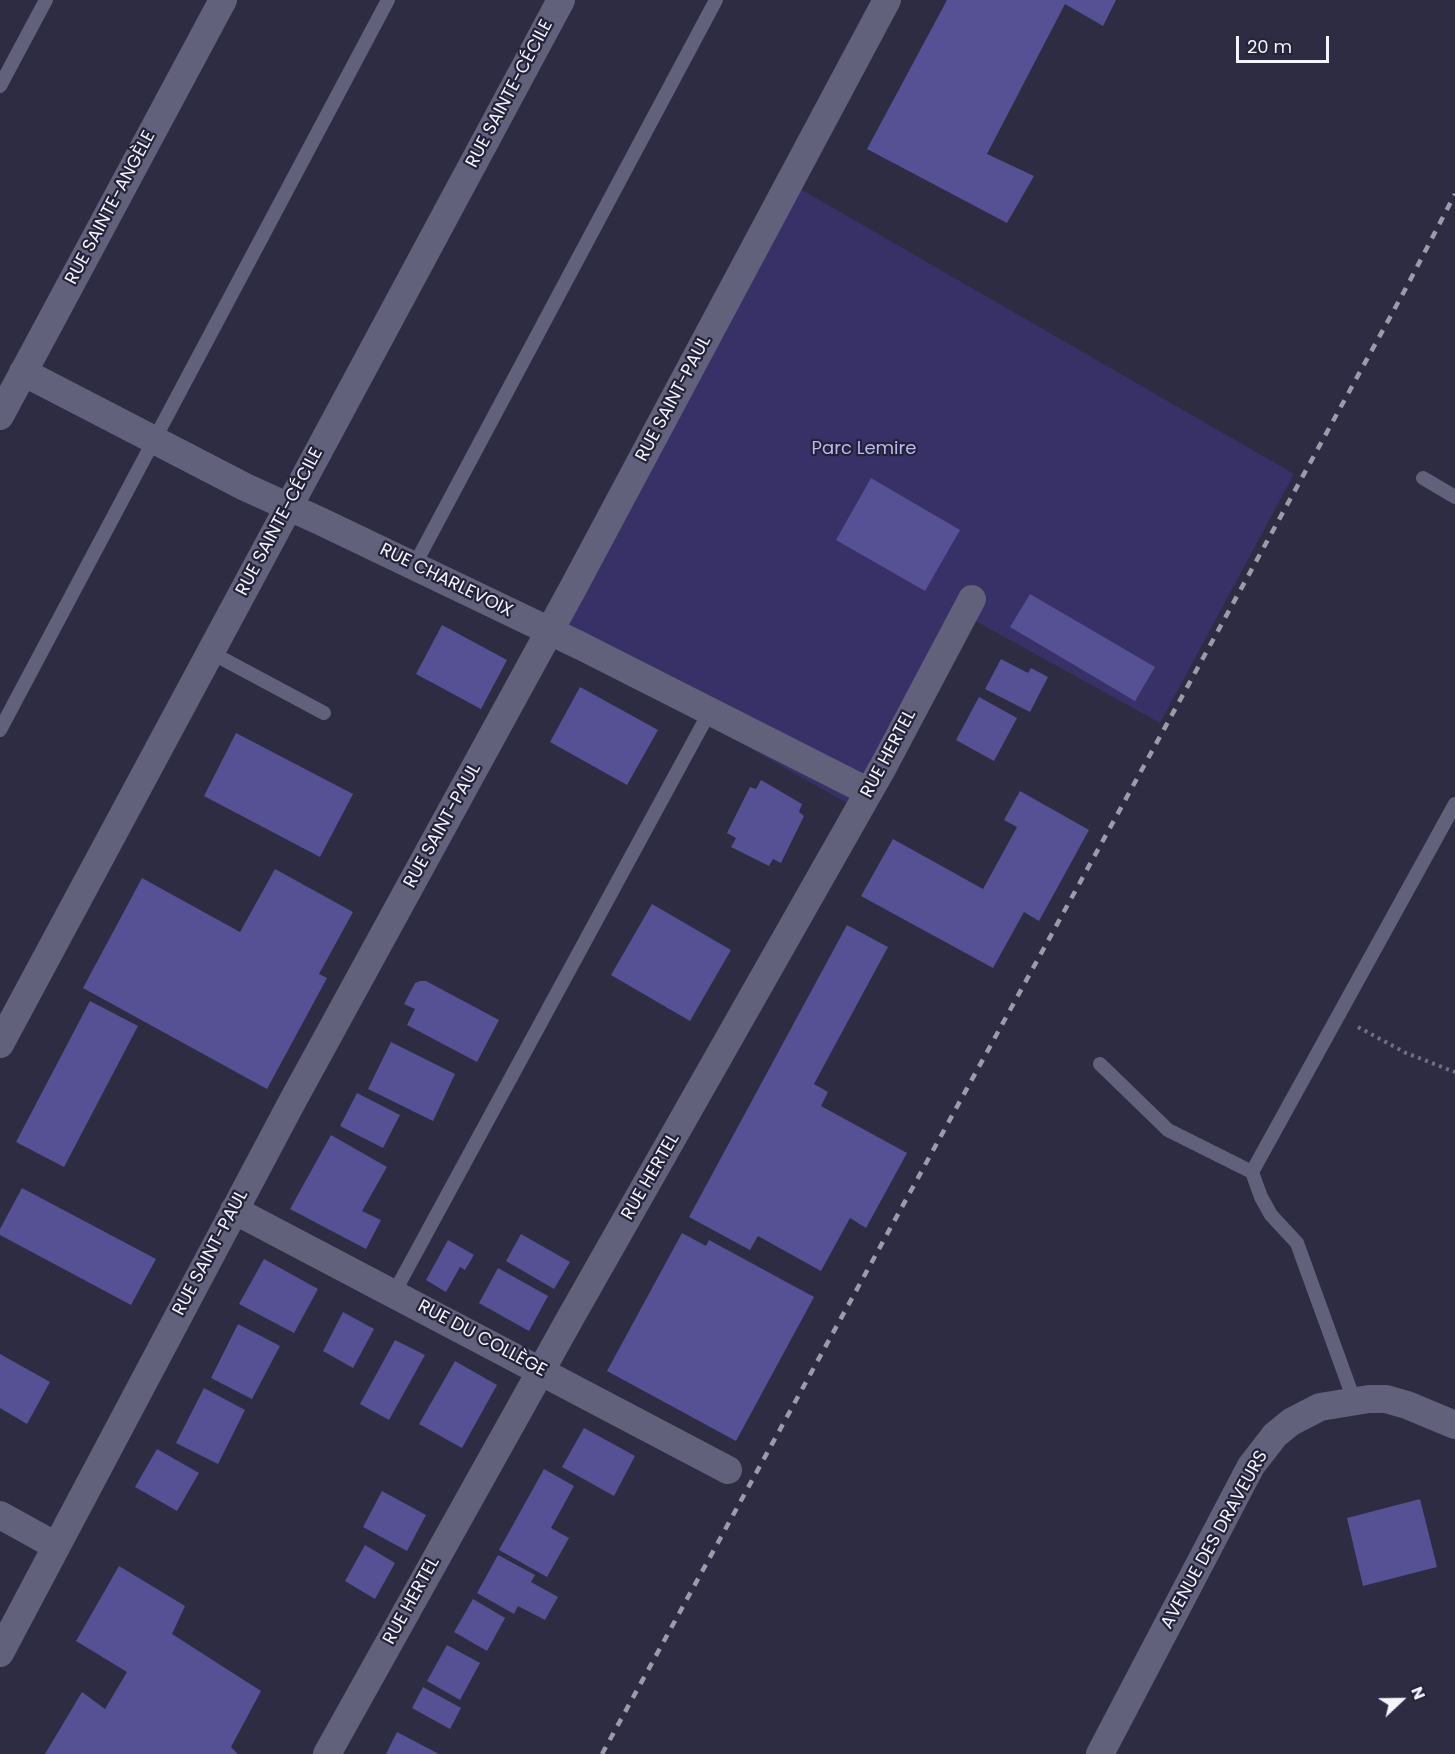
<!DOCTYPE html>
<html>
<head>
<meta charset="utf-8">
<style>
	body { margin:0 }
	#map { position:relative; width:1455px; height:1754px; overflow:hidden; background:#2d2c43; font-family:Poppins,sans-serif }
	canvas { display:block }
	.north { position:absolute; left:1371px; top:1670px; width:60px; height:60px; -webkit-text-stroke:4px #232239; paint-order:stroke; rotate:68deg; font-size:16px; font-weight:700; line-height:24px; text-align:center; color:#f4f4fd }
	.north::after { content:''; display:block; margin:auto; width:21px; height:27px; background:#f4f4fd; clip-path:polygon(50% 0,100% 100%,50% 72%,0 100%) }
	.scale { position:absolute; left:1236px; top:36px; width:93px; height:27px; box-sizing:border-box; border:3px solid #f4f4fd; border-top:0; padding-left:8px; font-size:18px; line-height:21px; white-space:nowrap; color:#f4f4fd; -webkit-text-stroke:4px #232239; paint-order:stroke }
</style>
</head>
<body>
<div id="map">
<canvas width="1455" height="1754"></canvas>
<div class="north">N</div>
<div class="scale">20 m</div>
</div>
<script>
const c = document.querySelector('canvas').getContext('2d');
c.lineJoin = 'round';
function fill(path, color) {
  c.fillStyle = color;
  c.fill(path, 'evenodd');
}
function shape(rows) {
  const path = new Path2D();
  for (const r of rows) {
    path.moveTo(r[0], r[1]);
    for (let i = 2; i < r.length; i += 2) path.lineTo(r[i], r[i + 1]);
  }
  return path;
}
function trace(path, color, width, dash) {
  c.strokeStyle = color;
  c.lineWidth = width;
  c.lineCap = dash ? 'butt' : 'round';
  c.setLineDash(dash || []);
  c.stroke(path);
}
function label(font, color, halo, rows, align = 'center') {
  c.font = font + ' Poppins,sans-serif';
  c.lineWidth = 4.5;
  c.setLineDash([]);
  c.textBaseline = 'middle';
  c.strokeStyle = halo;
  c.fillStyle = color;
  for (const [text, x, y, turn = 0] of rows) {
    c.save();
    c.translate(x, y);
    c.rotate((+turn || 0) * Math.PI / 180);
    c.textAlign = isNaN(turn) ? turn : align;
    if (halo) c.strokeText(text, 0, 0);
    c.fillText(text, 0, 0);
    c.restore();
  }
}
const green = shape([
	[790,183,1294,474,1160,723,963,614,870,816,556,639]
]);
const building = shape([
	[947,0,1116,0,1103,26,1065,4,987,154,1034,176,1007,223,867,149],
	[871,478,960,530,925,591,836,540],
	[1030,594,1155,667,1135,701,1010,627],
	[442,625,507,660,481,709,416,674],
	[1001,659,1028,673,1031,668,1048,677,1030,712,985,689],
	[580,687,658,730,627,785,550,742],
	[979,697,1017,718,994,761,956,740],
	[236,733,353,794,320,857,204,796],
	[761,780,802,804,799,812,804,816,781,863,773,859,769,866,731,847,736,838,727,833,750,787,756,789],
	[1020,791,1089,830,1039,921,1024,912,993,968,861,896,893,839,983,889,1017,827,1004,820],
	[275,869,353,912,319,974,327,978,267,1089,83,988,142,878,240,932],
	[652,904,731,950,690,1021,611,975],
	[847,925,888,947,814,1084,828,1092,821,1106,907,1153,866,1228,850,1218,821,1271,758,1236,750,1250,689,1217],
	[420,981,426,981,499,1020,477,1062,407,1025,415,1009,404,1004,415,983],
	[90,1001,138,1026,64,1167,16,1142],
	[391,1042,455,1074,433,1121,368,1089],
	[357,1093,400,1115,383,1148,340,1126],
	[331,1135,387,1167,362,1211,381,1220,366,1249,290,1209],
	[22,1188,156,1259,131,1305,0,1235,0,1229],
	[682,1233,706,1246,709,1240,814,1297,736,1441,607,1371],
	[521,1234,570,1262,554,1289,506,1261],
	[448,1240,474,1255,465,1270,460,1267,446,1292,426,1280],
	[264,1259,318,1289,294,1333,239,1304],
	[498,1268,548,1296,529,1331,479,1303],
	[343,1312,374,1329,353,1368,323,1351],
	[238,1324,280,1346,252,1399,211,1378],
	[395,1340,425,1355,389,1420,360,1404],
	[0,1354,50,1382,27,1424,0,1408],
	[455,1361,497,1385,462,1448,419,1424],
	[204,1388,245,1410,218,1464,176,1443],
	[584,1428,635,1456,614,1496,562,1467],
	[157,1449,199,1473,177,1511,135,1487],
	[544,1469,574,1486,551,1528,569,1538,547,1577,499,1550],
	[382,1491,426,1515,407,1551,363,1527],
	[1420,1499,1437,1567,1363,1586,1347,1518],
	[365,1545,395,1563,375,1599,345,1581],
	[498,1555,535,1575,531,1582,558,1597,545,1620,518,1606,514,1614,477,1593],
	[119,1566,185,1606,172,1634,261,1691,231,1747,238,1754,45,1754,82,1692,105,1709,127,1672,76,1641],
	[473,1599,505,1618,487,1651,454,1632],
	[447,1645,480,1663,460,1700,427,1681],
	[423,1687,461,1708,450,1729,412,1708],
	[397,1732,439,1754,386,1754]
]);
const path = shape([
	[1358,1027,1406,1053,1455,1072]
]);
const lane = shape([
	[0,86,46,0],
	[1423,478,1455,497],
	[414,566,716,0],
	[210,652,324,713],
	[0,730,388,0],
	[1100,1064,1168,1130,1252,1172],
	[394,1293,710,711],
	[1354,1400,1297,1243,1271,1215,1261,1197,1252,1172,1455,804]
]);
const street = shape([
	[23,372,245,487,320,521,581,646,869,792],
	[0,416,223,0],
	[0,1044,561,0],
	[234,1210,728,1470],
	[0,1515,56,1546],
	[0,1653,292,1102,572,590,887,0],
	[327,1754,572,1315,883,767,972,599],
	[1100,1754,1251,1466,1275,1435,1291,1422,1320,1407,1369,1399,1386,1399,1407,1405,1455,1425]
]);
const rail = shape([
	[602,1754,1406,288,1455,194]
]);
const streetNames = [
	["RUE SAINTE-CÉCILE",510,94,-62],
	["RUE SAINTE-ANGÈLE",111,208,-62],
	["RUE SAINT-PAUL",674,399,-62],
	["RUE SAINTE-CÉCILE",280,522,-62],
	["RUE CHARLEVOIX",446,581,26],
	["RUE HERTEL",889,754,-62],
	["RUE SAINT-PAUL",443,826,-61],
	["RUE HERTEL",651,1177,-60],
	["RUE SAINT-PAUL",211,1253,-62],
	["RUE DU COLLÈGE",482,1339,28],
	["AVENUE DES DRAVEURS",1215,1540,-61],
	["RUE HERTEL",412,1601,-61]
];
const parkNames = [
	["Parc Lemire",864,449]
];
fill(green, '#373167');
fill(building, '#565094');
trace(path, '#717083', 4, [3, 4.5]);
trace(lane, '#61617b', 14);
trace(street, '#61617b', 28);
trace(rail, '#9b9baa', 4.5, [8, 8]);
label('18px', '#f4f4fd', '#232239', streetNames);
label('18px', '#bab9f4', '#232239', parkNames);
</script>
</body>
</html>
